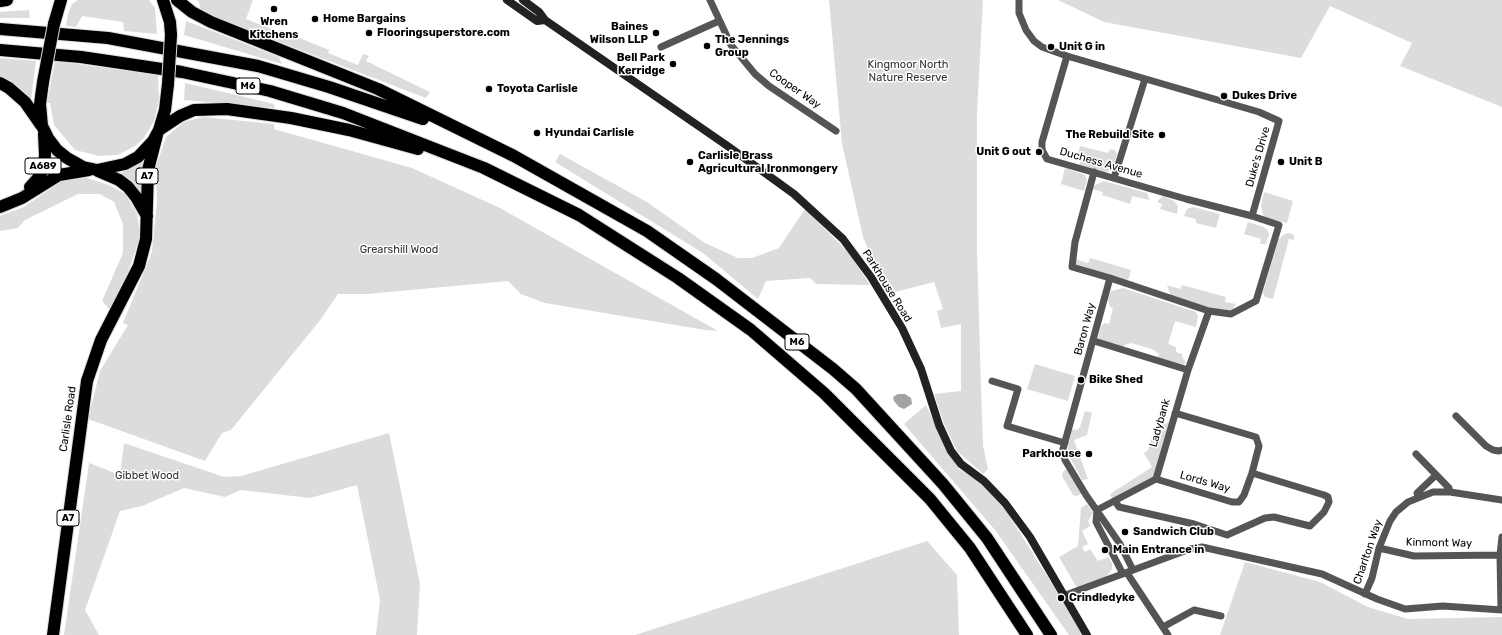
<!DOCTYPE html>
<html>
<head>
<meta charset="utf-8">
<style>
	body { margin:0 }
	canvas { display:block; background:#fff }
</style>
</head>
<body>
<canvas width="1502" height="635"></canvas>
<script>
const c = document.querySelector('canvas').getContext('2d');
c.lineJoin = 'round';
function fill(path, color) {
  c.fillStyle = color;
  c.fill(path, 'evenodd');
}
function shape(rows) {
  const path = new Path2D();
  for (const r of rows) {
    path.moveTo(r[0], r[1]);
    for (let i = 2; i < r.length; i += 2) path.lineTo(r[i], r[i + 1]);
  }
  return path;
}
function trace(path, color, width, dash) {
  c.strokeStyle = color;
  c.lineWidth = width;
  c.lineCap = dash ? 'butt' : 'round';
  c.setLineDash(dash || []);
  c.stroke(path);
}
function label(font, color, halo, rows, align = 'center') {
  c.font = font + ' Rubik,sans-serif';
  c.lineWidth = 3;
  c.setLineDash([]);
  c.textBaseline = 'middle';
  c.strokeStyle = halo;
  c.fillStyle = color;
  for (const [text, x, y, turn = 0] of rows) {
    c.save();
    c.translate(x, y);
    c.rotate((+turn || 0) * Math.PI / 180);
    c.textAlign = isNaN(turn) ? turn : align;
    if (halo) c.strokeText(text, 0, 0);
    c.fillText(text, 0, 0);
    c.restore();
  }
}
const green = shape([
	[78,0,149,0,155,8,157,34,124,31,123,22,82,16,76,27,66,26,68,13,72,4],
	[198,0,253,0,246,19,289,36,290,34,329,50,328,53,358,65,363,54,369,56,366,61,430,92,426,98,209,15,201,9],
	[829,0,983,0,977,113,977,248,981,388,983,446,988,469,983,474,957,451,944,424,934,394,961,391,961,324,941,328,937,311,943,309,934,282,887,294,863,237,842,144],
	[1058,0,1502,0,1502,107,1400,66,1412,43,1330,6,1301,58,1104,22],
	[29,10,30,18,0,18,0,12],
	[186,21,279,57,282,64,184,35],
	[0,58,36,61,31,100,0,77],
	[55,61,158,75,159,100,154,121,143,139,135,146,118,155,99,156,75,150,54,125,50,103,47,103],
	[185,83,274,104,275,108,184,100],
	[203,117,274,124,274,129,412,168,500,208,718,331,705,330,545,303,521,294,508,281,367,294,338,294,321,319,231,430,222,433,205,461,88,419,100,371,128,325,123,323,152,252,157,202,156,167,166,137,184,122],
	[1080,146,1108,153,1110,149,1115,150,1117,154,1112,170,1104,173,1079,166,1081,160,1078,155],
	[560,154,647,202,705,243,738,258,752,258,779,248,805,209,850,254,870,285,816,284,810,278,766,281,758,299,703,253,555,162],
	[144,162,141,180,143,201,117,175],
	[1065,168,1085,175,1087,180,1084,191,1061,184],
	[87,178,109,185,125,194,137,213,140,237,124,284,109,309,102,301,123,253,123,224,114,202,100,194,78,194,25,220,18,228,0,231,0,216,24,207,63,180],
	[1104,181,1147,193,1150,200,1132,196,1130,204,1102,195,1103,192,1091,189,1093,186],
	[1264,192,1293,201,1287,223,1267,218,1263,215,1261,205],
	[1163,196,1174,201,1178,206,1177,214,1160,209,1162,204,1157,202],
	[1193,207,1220,214,1216,228,1196,223,1196,219,1184,216,1187,209],
	[1248,222,1264,227,1268,231,1269,235,1266,244,1260,244,1261,239,1244,234],
	[1289,233,1294,235,1294,240,1289,239,1273,299,1265,297,1263,293,1278,240,1284,234],
	[1090,258,1131,270,1129,278,1127,280,1076,266,1075,259,1088,263],
	[1167,285,1180,289,1182,285,1226,297,1225,302,1236,304,1232,310,1214,309,1171,296],
	[1123,288,1196,312,1198,316,1196,327,1175,321,1168,344,1176,347,1176,352,1182,354,1183,359,1186,362,1184,365,1157,359,1159,354,1152,349,1131,343,1125,345,1122,349,1098,339,1101,326,1105,323,1109,324,1113,308,1110,307,1108,299,1111,291],
	[1035,364,1075,376,1068,401,1027,389],
	[926,405,947,450,959,469,982,483,1007,512,1084,635,1069,635,995,530,904,424],
	[1085,411,1092,413,1087,435,1074,440,1088,479,1082,480,1067,452,1072,429,1077,430,1080,427],
	[1169,422,1153,478,1113,500,1110,494,1152,467,1144,453,1148,450,1154,430],
	[389,433,420,584,417,635,376,635,380,600,357,485,310,498,241,490,225,497,184,488,142,506,120,511,85,610,99,635,64,635,89,463,120,475,124,443,224,477,241,476],
	[1066,469,1069,470,1081,491,1081,494,1077,496,1073,495,1062,476,1063,472],
	[1087,504,1093,513,1088,521,1090,526,1082,531,1088,544,1082,547,1085,552,1090,549,1098,561,1108,557,1112,563,1112,569,1106,577,1077,588,1059,557,1078,546,1081,508],
	[927,541,957,575,959,635,635,635],
	[1245,562,1320,582,1368,607,1408,619,1502,617,1502,635,1220,635]
]);
const water = shape([
	[898,394,905,394,911,398,912,404,904,409,899,407,894,401,893,397]
]);
const street = shape([
	[710,0,731,45,755,74,769,86,836,131],
	[1019,0,1019,13,1026,30,1034,41,1042,47,1067,56,1259,112,1279,121,1252,216,1279,225,1256,301,1231,314,1209,311,1110,278],
	[661,47,719,21],
	[1067,56,1042,142,1042,150,1047,159,1186,199,1252,216],
	[1094,172,1075,242,1072,267,1110,278,1063,449,1065,460,1086,495,1120,544,1133,570],
	[1114,178,1145,79],
	[1094,341,1188,370],
	[992,381,1018,389,1007,426,1065,443],
	[1456,416,1486,446,1493,450,1499,451,1502,450],
	[1416,454,1449,488,1450,492],
	[1156,479,1232,502,1239,502,1244,495,1252,473,1259,446,1256,437,1175,413],
	[1418,497,1417,493,1436,475],
	[1115,501,1119,507,1194,524,1227,535,1265,518,1274,517,1310,526,1324,512,1329,502,1328,497,1324,495,1252,473],
	[1097,510,1156,479,1188,370,1209,311],
	[1097,510,1096,522,1123,574],
	[1379,548,1414,556,1500,555],
	[1127,573,1168,635],
	[1365,594,1372,578,1379,548,1390,521,1396,512,1408,502,1433,492,1450,492,1502,500],
	[1063,596,1190,549,1202,547,1322,574,1377,599,1405,609,1443,606,1502,610],
	[1501,610,1500,555,1502,537],
	[1163,627,1194,610,1221,616]
]);
const secondary = shape([
	[507,0,537,21,545,20],
	[523,0,539,12,545,20,729,147,794,194,843,239,871,277,902,328,921,369,939,425,951,451,961,464,984,481,1005,503,1030,537,1087,635]
]);
const highway = shape([
	[163,0,170,22,171,35],
	[177,0,192,12,211,22,378,89,514,156,647,231,716,279,833,369,856,389,943,484,987,538,1051,635],
	[0,1,7,0],
	[54,24,61,0],
	[0,29,108,38,258,66,329,87,423,119],
	[0,50,81,57,182,72,270,91,343,113,484,168,579,215,678,278,751,330,824,393,930,499,970,548,1027,635],
	[43,82,40,104,42,126,48,138,57,150,67,158,83,167,97,170,125,164,138,157,153,141,159,130,165,110,168,84],
	[0,83,9,88,25,102,41,125],
	[159,130,180,116,194,110,227,109,291,118,349,130,418,149],
	[98,171,119,180,128,187,136,197,147,216],
	[30,187,40,176,44,165,45,155,44,134],
	[0,207,22,198,59,175,89,170],
	[53,635,87,381,101,340,139,266,146,239,148,170,157,135]
]);
const highwayBridge = shape([
	[43,82,54,24],
	[168,84,171,35]
]);
const markers = [
	[274,9,4,"#000"],
	[315,19,4,"#000"],
	[369,33,4,"#000"],
	[656,33,4,"#000"],
	[707,46,4,"#000"],
	[1051,47,4,"#000"],
	[673,64,4,"#000"],
	[489,89,4,"#000"],
	[1224,96,4,"#000"],
	[537,133,4,"#000"],
	[1162,135,4,"#000"],
	[1039,152,4,"#000"],
	[690,162,4,"#000"],
	[1281,162,4,"#000"],
	[1081,380,4,"#000"],
	[1089,454,4,"#000"],
	[1125,532,4,"#000"],
	[1105,550,4,"#000"],
	[1061,598,4,"#000"]
];
const shields = [
	[248,86,24],
	[43,166,36],
	[147,176,22],
	[797,342,24],
	[68,518,22]
];
const shieldNames = [
	["M6",248,86],
	["A689",43,166],
	["A7",147,176],
	["M6",797,342],
	["A7",68,518]
];
const poiNames = [
	["Home Bargains",323,19],
	["Wren",274,22,"center"],
	["Kitchens",274,35,"center"],
	["Baines",648,27,"right"],
	["Wilson LLP",648,40,"right"],
	["Flooringsuperstore.com",377,33],
	["The Jennings",715,40],
	["Group",715,53],
	["Unit G in",1059,47],
	["Bell Park",665,58,"right"],
	["Kerridge",665,71,"right"],
	["Toyota Carlisle",497,89],
	["Dukes Drive",1232,96],
	["Hyundai Carlisle",545,133],
	["The Rebuild Site",1154,135,"right"],
	["Unit G out",1031,152,"right"],
	["Carlisle Brass",698,156],
	["Agricultural Ironmongery",698,169],
	["Unit B",1289,162],
	["Bike Shed",1089,380],
	["Parkhouse",1081,454,"right"],
	["Sandwich Club",1133,532],
	["Main Entrance in",1113,550],
	["Crindledyke",1069,598]
];
const parkNames = [
	["Kingmoor North",908,65],
	["Nature Reserve",908,78],
	["Grearshill Wood",399,250],
	["Gibbet Wood",147,476]
];
const streetNames = [
	["Cooper Way",795,89,35],
	["Duke's Drive",1258,157,-74],
	["Duchess Avenue",1101,163,16],
	["Parkhouse Road",887,286,58],
	["Baron Way",1085,329,-75],
	["Carlisle Road",68,419,-82],
	["Ladybank",1160,423,-74],
	["Lords Way",1205,482,16],
	["Kinmont Way",1439,543,1],
	["Charlton Way",1368,552,-71]
];
fill(green, '#dcdcdc');
fill(water, '#a3a3a3');
trace(highway, '#dbdbdb', 14);
trace(street, '#555', 7);
trace(secondary, '#222', 8);
trace(highway, '#000', 12);
trace(highwayBridge, '#dbdbdb', 14, []);
trace(highwayBridge, '#000', 12);
for (const [x, y, r, color] of markers) {
  const dot = new Path2D();
  dot.arc(x, y, r, 0, 2 * Math.PI);
  c.fillStyle = color;
  c.fill(dot);
  trace(dot, '#fff', 1.5);
}
for (const [x, y, w] of shields) {
  const box = new Path2D();
  box.roundRect(x - w / 2, y - 8, w, 16, 3);
  c.fillStyle = '#fff';
  c.fill(box);
  trace(box, '#000', 1);
}
label('bold 10px', '#000', null, shieldNames);
label('bold 11px', '#000', '#fff', poiNames, 'left');
label('11px', '#333', '#fff', parkNames);
label('11px', '#000', '#fff', streetNames);
</script>
</body>
</html>
